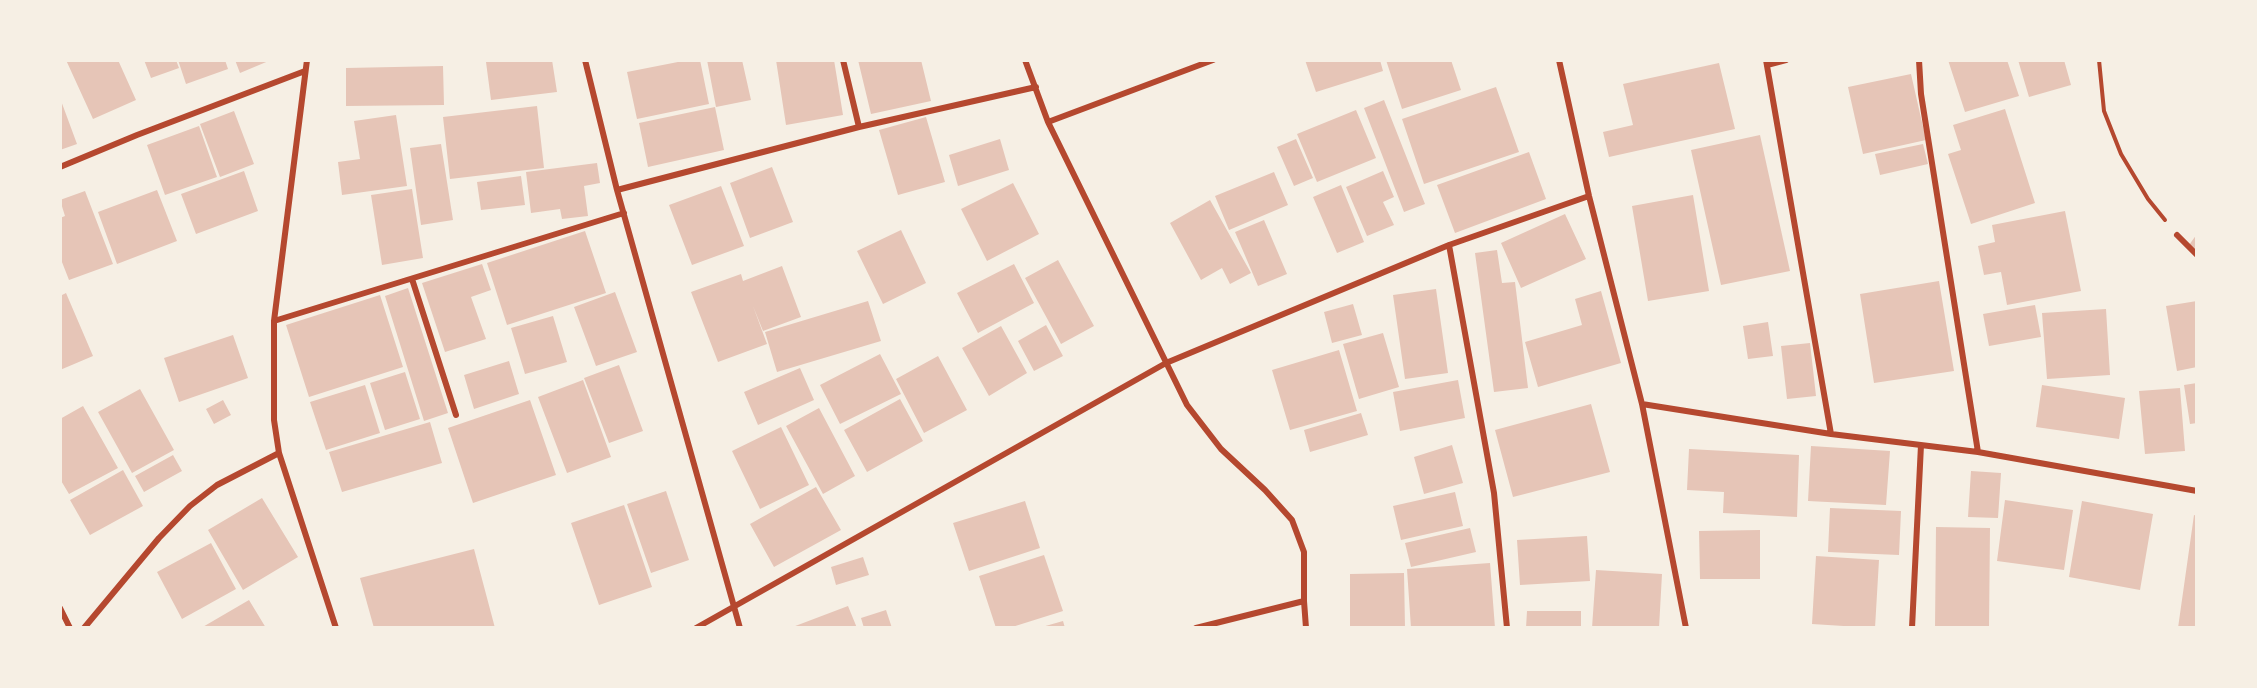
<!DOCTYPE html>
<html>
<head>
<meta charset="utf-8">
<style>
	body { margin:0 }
	#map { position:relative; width:2257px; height:688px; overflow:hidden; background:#f6efe4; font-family:"Public Sans",sans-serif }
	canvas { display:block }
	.frame { position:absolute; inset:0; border:62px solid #f6efe4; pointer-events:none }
</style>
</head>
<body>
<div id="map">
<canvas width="2257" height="688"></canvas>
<div class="frame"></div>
</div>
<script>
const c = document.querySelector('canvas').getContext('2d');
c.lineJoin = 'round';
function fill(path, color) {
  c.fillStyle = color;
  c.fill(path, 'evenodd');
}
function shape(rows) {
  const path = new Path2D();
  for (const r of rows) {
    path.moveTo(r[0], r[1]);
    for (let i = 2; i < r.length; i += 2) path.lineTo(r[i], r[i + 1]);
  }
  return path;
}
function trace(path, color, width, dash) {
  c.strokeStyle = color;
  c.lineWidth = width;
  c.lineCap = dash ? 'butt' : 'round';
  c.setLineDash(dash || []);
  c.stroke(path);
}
const building = shape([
	[66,60,118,60,136,100,93,119],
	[144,60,176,60,179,68,151,78],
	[178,60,225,60,228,69,186,84],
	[235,60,271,60,240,73],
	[502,60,552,60,557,92,491,100,486,62],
	[688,60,700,60,709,104,637,119,627,72],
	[707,60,742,60,751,100,716,107],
	[776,60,834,60,843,115,786,125],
	[858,60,921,60,931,101,871,114],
	[1305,60,1380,60,1383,71,1316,92],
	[1386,60,1451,60,1461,90,1402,109],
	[1948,60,2007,60,2019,96,1965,112],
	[2018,60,2064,60,2071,85,2029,97],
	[1719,63,1735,129,1609,157,1603,132,1633,125,1623,84],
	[443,66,444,105,346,106,346,68],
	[1911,74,1926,140,1863,154,1848,87],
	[1496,87,1519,152,1424,184,1402,119],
	[60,98,77,144,60,150],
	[1384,100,1425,204,1404,212,1364,108],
	[537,106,544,168,450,179,443,117],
	[715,107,724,150,648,167,639,123],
	[2005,109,2035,203,1971,224,1948,154,1961,150,1953,125],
	[1356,110,1376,158,1317,182,1297,134],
	[234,111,254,164,220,177,200,124],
	[396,115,407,186,342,195,338,162,360,159,354,121],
	[926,117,945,182,898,195,879,130],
	[199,126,217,177,165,195,147,145],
	[1760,135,1790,271,1721,285,1691,150],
	[1000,139,1009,170,958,186,949,155],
	[1296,139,1313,178,1294,186,1277,147],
	[441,144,453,220,421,225,410,148],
	[1923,144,1928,164,1880,175,1875,154],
	[1529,152,1546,199,1455,233,1437,185],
	[597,163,600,183,584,186,588,216,562,219,560,209,531,213,526,172],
	[772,167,793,222,750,238,730,183],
	[244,171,258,211,196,234,181,194],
	[1383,171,1394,197,1383,202,1394,225,1367,236,1346,187],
	[1274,172,1288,205,1229,230,1215,196],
	[521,176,525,205,481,210,477,182],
	[1013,183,1039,234,987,261,961,209],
	[1341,185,1364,242,1337,253,1313,197],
	[721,186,744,246,692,265,669,205],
	[412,189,423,258,382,265,371,195],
	[157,190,177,241,117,264,98,212],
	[85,191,113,264,69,280,60,257,60,218,65,216,60,200],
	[1693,195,1709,291,1648,301,1632,206],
	[1210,200,1251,273,1230,284,1222,268,1201,280,1170,223],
	[2065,211,2081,291,2007,305,2001,272,1984,275,1978,246,1995,242,1992,225],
	[1565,214,1586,259,1521,288,1501,243],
	[1264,220,1287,274,1258,286,1235,232],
	[901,230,926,283,883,304,857,251],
	[585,231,606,293,507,325,487,263],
	[2197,234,2197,251,2189,245],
	[1497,250,1502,283,1515,282,1528,388,1494,392,1475,253],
	[1058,260,1094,326,1061,344,1025,278],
	[482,264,491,290,471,297,486,339,445,352,422,283],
	[1014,264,1034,303,978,333,957,293],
	[782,266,801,317,763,331,753,306,767,344,718,362,691,292,741,274,743,281],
	[1939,281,1954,371,1874,383,1860,294],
	[408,288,448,413,424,421,385,296],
	[1436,289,1448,373,1405,379,1393,295],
	[1601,291,1621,363,1538,387,1525,342,1582,325,1575,299],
	[615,292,637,352,596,366,574,307],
	[66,293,93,356,60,370,60,296],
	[380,295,403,367,309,397,286,325],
	[868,301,881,341,777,372,765,332],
	[2197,301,2197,367,2177,371,2166,306],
	[1353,304,1362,335,1332,343,1324,312],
	[2035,305,2041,337,1989,346,1983,314],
	[2106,309,2110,375,2047,379,2042,313],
	[553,316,567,362,525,374,511,328],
	[1768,322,1773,356,1748,359,1743,326],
	[1046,325,1063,356,1034,371,1018,341],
	[1001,326,1027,373,989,396,962,348],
	[1383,333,1399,387,1359,399,1343,344],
	[233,335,248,378,179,402,164,358],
	[1810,343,1816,396,1787,399,1781,346],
	[1339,350,1357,411,1290,430,1272,370],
	[880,354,901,394,840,424,820,385],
	[938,356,967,410,924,433,896,379],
	[509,361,519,394,474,409,464,375],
	[619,365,643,431,609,443,584,378],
	[800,368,814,400,758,425,744,392],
	[405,372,420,419,385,430,370,383],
	[583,380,611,457,567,473,538,397],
	[1458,380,1465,418,1400,431,1393,392],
	[2197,383,2197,423,2190,424,2184,385],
	[365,385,380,433,326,450,310,402],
	[2042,385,2125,398,2119,439,2036,427],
	[2180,388,2185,451,2145,454,2139,391],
	[140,389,174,450,132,473,98,412],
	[900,399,923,441,867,472,844,430],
	[223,400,231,415,214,424,206,409],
	[530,400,556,475,473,503,448,428],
	[1591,404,1610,472,1513,497,1495,430],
	[83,406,118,468,69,494,60,479,60,419],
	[819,408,855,476,823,494,786,426],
	[1361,413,1368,435,1310,452,1304,430],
	[430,422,442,463,342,492,329,452],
	[781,427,809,485,760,509,732,451],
	[1452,445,1463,483,1424,494,1414,457],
	[1811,446,1890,451,1886,505,1808,501],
	[1689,449,1799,455,1797,517,1723,513,1724,492,1687,490],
	[173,455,182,471,144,492,135,476],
	[123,470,143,506,90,535,70,500],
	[1971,471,2001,473,1998,518,1968,517],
	[816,487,841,530,774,567,750,524],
	[666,491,689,560,651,573,627,504],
	[1455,492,1463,526,1401,540,1393,506],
	[262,498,298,557,243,590,208,530],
	[2005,500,2073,510,2064,570,1997,561],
	[1025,501,1040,548,969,571,953,523],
	[2082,501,2153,514,2140,590,2069,577],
	[624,505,652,587,599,605,571,523],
	[1830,508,1901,511,1899,555,1828,552],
	[2194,515,2197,516,2197,628,2178,628],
	[1936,527,1990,528,1989,628,1935,628],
	[1470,528,1476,552,1411,567,1405,543],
	[1760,530,1760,579,1700,579,1699,531],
	[1587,536,1590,581,1520,585,1517,540],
	[211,543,236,589,182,619,157,572],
	[474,549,495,628,374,628,360,578],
	[1044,555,1063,611,1009,628,996,628,979,576],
	[1816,556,1879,560,1875,628,1812,624],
	[863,557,869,575,836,585,831,567],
	[1490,563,1495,628,1411,628,1407,569],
	[1596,570,1662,574,1659,628,1592,628],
	[1404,573,1405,628,1350,628,1350,574],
	[249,600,266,628,201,628],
	[848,606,857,628,790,628],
	[886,610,892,628,864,628,861,618],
	[1527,611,1581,611,1581,628,1526,628],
	[1063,621,1065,628,1042,628,1042,627]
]);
const path = shape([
	[2099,60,2104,111,2121,154,2148,199,2165,220]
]);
const minor = shape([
	[307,60,274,321,274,420,279,453,336,628],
	[585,60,617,190,740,628],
	[843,60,859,127],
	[1025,60,1048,122,1213,60],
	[1559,60,1589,196,1642,404,1686,628],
	[1766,60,1831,434],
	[1919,60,1921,94,1978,452],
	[1767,65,1786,60],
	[1048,122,1187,405,1221,449,1265,490,1292,520,1304,552,1304,601,1306,628],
	[60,167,137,135,305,71],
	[617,190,859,127,1036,87],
	[2177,235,2197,255],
	[1449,245,1494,493,1507,628],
	[412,279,456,415],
	[274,321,624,213],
	[1642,404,1831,434,1978,452,2197,491],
	[60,608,70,628],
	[84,628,159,538,190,506,217,485,279,453],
	[696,628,1166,363,1449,245,1589,196],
	[1196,628,1304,601],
	[1912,628,1921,445]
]);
fill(building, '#e6c5b7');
trace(path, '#b5482f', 4);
trace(minor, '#b5482f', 6);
</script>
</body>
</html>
